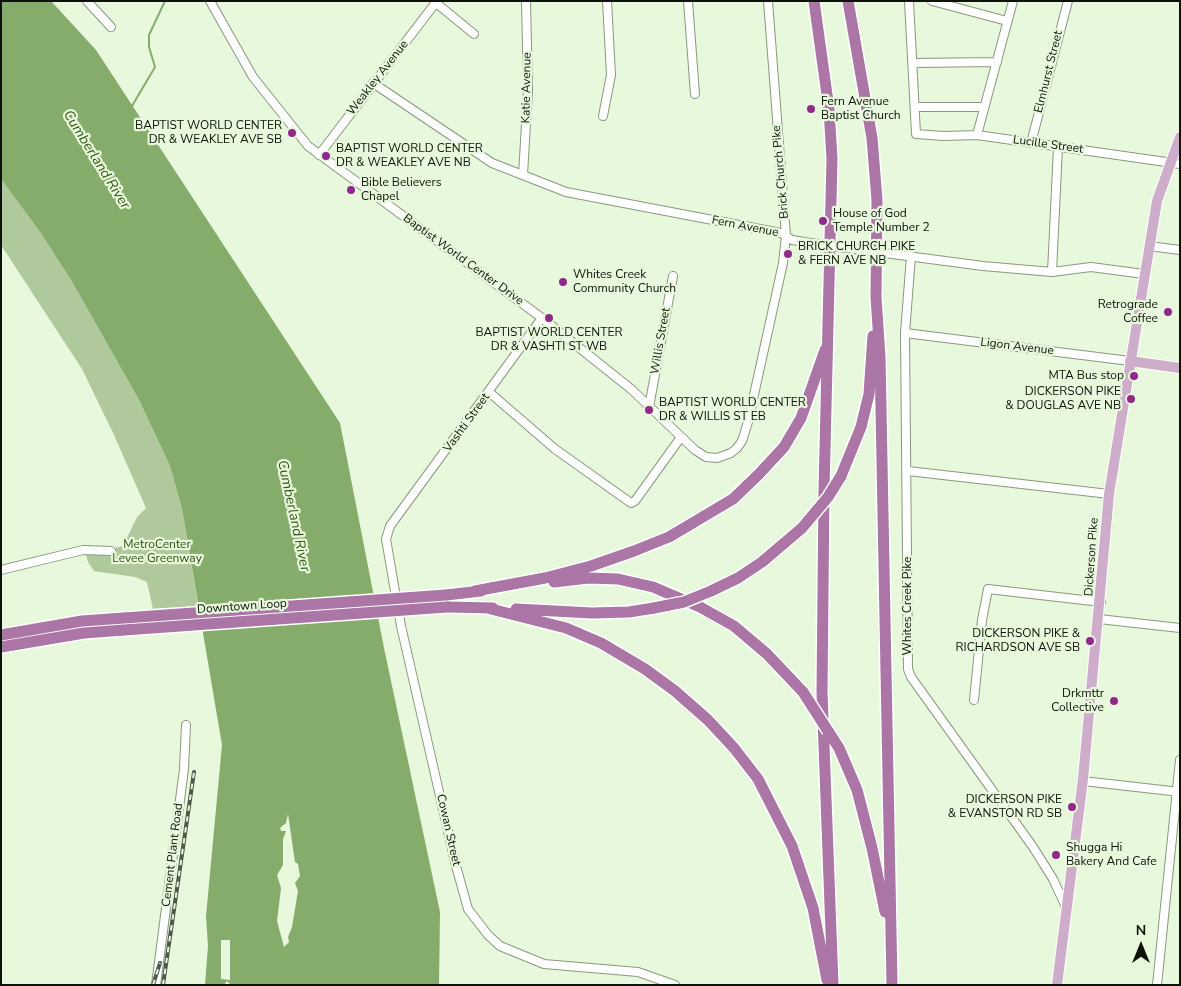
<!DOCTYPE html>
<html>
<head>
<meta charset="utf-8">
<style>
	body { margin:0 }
	#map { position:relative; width:1181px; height:986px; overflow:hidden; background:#e7f8dc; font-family:"Nunito Sans",sans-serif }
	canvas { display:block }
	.frame { position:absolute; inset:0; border:2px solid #0d1309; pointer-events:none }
	.north { position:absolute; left:1116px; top:921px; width:50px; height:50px; -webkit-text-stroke:4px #e7f8dc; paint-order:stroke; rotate:0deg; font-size:14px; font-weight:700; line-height:20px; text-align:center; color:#0d1309 }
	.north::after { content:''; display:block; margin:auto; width:18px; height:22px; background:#0d1309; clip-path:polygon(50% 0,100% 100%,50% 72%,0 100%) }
</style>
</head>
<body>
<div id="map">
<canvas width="1181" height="986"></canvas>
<div class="frame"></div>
<div class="north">N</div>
</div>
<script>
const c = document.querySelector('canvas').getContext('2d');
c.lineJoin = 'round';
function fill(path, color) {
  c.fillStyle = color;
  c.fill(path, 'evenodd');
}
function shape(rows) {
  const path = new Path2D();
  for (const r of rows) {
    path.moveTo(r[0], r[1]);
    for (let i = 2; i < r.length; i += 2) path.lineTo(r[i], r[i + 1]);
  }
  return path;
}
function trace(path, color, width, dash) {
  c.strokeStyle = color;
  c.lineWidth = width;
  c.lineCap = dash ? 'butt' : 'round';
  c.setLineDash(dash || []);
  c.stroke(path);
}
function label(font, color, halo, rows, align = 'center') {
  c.font = font + ' "Nunito Sans",sans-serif';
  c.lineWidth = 4.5;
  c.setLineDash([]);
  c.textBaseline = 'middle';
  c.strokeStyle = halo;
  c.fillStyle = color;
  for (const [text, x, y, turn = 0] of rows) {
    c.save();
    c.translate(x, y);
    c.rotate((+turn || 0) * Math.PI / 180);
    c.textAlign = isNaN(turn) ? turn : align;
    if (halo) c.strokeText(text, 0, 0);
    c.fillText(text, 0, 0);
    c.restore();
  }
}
const green = shape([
	[1,179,40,232,71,280,139,400,170,466,182,509,198,606,153,609,147,582,135,577,94,571,88,562,86,555,123,546,137,517,146,508,114,435,82,369,1,245]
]);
const water = shape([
	[1,1,51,1,96,50,340,423,384,648,440,912,439,985,231,985,227,981,224,985,205,985,208,946,206,916,222,745,182,509,170,466,139,400,71,280,40,232,1,179],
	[288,814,295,862,298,864,300,876,295,883,298,891,292,927,288,937,289,942,284,947,277,921,281,888,277,875,283,865,283,839,286,831,281,831,280,828,286,823],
	[221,940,230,940,230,980,221,979]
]);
const stream = shape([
	[132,106,155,67,149,47,149,35,165,1]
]);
const minor = shape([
	[87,1,111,27],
	[210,1,253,77,308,146,542,318,631,389,695,450,706,457,717,458,731,453,737,448,742,441,748,422,783,263,786,236,768,1],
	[688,1,695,94],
	[909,1,916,134,944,136,977,135,1180,164],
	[932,1,1007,21],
	[436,3,474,34],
	[913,63,997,62],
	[373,83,492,163,566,192,781,233,792,240,817,244],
	[915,107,984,107],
	[603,116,611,75,607,1],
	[977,135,1013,1],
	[1031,143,1068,1],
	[319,155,437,1],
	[523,175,528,90,526,1],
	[1149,246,1180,250],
	[892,254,983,266,1052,272,1091,267,1144,274],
	[911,256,905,333,908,669,911,677,1033,847,1053,879,1066,907],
	[1052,272,1058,147],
	[542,318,390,526,386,539,401,626,456,866,468,909,488,935,500,946,544,964,638,972,675,985],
	[905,333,1130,361],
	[489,392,555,449,631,503,635,501,681,437],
	[649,407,673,276],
	[908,471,1109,494],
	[1,570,83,550,111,551],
	[1099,619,1180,628],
	[974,700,982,620,988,589,1101,602],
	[1083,781,1180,792],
	[156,985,184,769,186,725],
	[1157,985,1180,760]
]);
const major = shape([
	[1130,361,1180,368],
	[1057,985,1083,779,1109,494,1157,201,1180,137]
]);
const highway = shape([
	[814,1,829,109,832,159,824,490,822,692,833,985],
	[848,1,872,138,877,200,876,297,880,357,892,985],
	[841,476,861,427,869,394,873,336],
	[554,582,588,578,618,579,653,587,700,607,734,626,767,654,803,692],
	[475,591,545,578,591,566,634,551,669,537,733,499,758,475,784,447,801,418,825,350],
	[711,591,738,578,762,562,802,528],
	[446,595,481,591],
	[447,607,493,608],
	[487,608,566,628,601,643,645,669,675,691,708,720,734,748,758,779,792,846,813,908,827,980],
	[516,609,592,613,629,612,654,608],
	[1,635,82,621,124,618],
	[1,647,84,633,124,630],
	[828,731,839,748,857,790,872,848,885,912]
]);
const rail = shape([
	[153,985,160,963],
	[163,985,194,772]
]);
const minorBridge = shape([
	[817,244,892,254]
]);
const highwayBridge = shape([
	[802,528,828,497,841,476],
	[654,608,684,602,711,591],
	[124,618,446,595],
	[124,630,447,607],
	[803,692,828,731]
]);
const markers = [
	[811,109,5,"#92288c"],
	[292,133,5,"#92288c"],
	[326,156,5,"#92288c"],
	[351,190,5,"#92288c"],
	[823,221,5,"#92288c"],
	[788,254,5,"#92288c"],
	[563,282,5,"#92288c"],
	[1168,312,5,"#92288c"],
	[549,318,5,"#92288c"],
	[1134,376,5,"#92288c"],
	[1131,399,5,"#92288c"],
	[649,410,5,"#92288c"],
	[1090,641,5,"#92288c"],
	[1114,701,5,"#92288c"],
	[1072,807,5,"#92288c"],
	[1056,855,5,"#92288c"]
];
const streetNames = [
	["Elmhurst Street",1049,72,-76],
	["Weakley Avenue",378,78,-52],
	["Katie Avenue",527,88,-89],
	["Lucille Street",1048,145,8],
	["Brick Church Pike",781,172,-95],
	["Fern Avenue",745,227,11],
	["Baptist World Center Drive",463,260,36],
	["Willis Street",661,341,-80],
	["Ligon Avenue",1017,347,7],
	["Vashti Street",467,423,-54],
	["Dickerson Pike",1092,557,-86],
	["Whites Creek Pike",908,606,-90],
	["Downtown Loop",242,607,-4],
	["Cowan Street",448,830,77],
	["Cement Plant Road",173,855,-83]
];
const poiNames = [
	["Fern Avenue",821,102],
	["Baptist Church",821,116],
	["BAPTIST WORLD CENTER",282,126,"right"],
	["DR & WEAKLEY AVE SB",282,140,"right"],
	["BAPTIST WORLD CENTER",336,149],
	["DR & WEAKLEY AVE NB",336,163],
	["Bible Believers",361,183],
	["Chapel",361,197],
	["House of God",833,214],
	["Temple Number 2",833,228],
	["BRICK CHURCH PIKE",798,247],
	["& FERN AVE NB",798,261],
	["Whites Creek",573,275],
	["Community Church",573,289],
	["Retrograde",1158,305,"right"],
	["Coffee",1158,319,"right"],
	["BAPTIST WORLD CENTER",549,333,"center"],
	["DR & VASHTI ST WB",549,347,"center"],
	["MTA Bus stop",1124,376,"right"],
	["DICKERSON PIKE",1121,392,"right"],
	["& DOUGLAS AVE NB",1121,406,"right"],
	["BAPTIST WORLD CENTER",659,403],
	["DR & WILLIS ST EB",659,417],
	["DICKERSON PIKE &",1080,634,"right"],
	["RICHARDSON AVE SB",1080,648,"right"],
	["Drkmttr",1104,694,"right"],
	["Collective",1104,708,"right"],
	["DICKERSON PIKE",1062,800,"right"],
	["& EVANSTON RD SB",1062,814,"right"],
	["Shugga Hi",1066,848],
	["Bakery And Cafe",1066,862]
];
const parkNames = [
	["MetroCenter",157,545],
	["Levee Greenway",157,559]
];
const waterNames = [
	["Cumberland River",96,160,58],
	["Cumberland River",293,516,78]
];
fill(green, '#afc99d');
fill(water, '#86ac6b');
trace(stream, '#86ac6b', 2);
trace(minor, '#89997f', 10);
trace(major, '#fff', 12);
trace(highway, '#fff', 14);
trace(minor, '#fff', 8);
trace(major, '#cdadc9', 10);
trace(highway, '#ab76a5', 11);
trace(rail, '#4e5848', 4);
trace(rail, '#e7f8dc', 2, [5.5]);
trace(minorBridge, '#89997f', 10, []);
trace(highwayBridge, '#fff', 14, []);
trace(minorBridge, '#fff', 8);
trace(highwayBridge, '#ab76a5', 11);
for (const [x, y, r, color] of markers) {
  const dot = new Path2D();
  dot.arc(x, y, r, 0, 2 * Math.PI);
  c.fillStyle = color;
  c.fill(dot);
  trace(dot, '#e7f8dc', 2);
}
label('12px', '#0d1309', '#e7f8dc', streetNames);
label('12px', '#0d1309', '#e7f8dc', poiNames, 'left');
label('12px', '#30520c', '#e7f8dc', parkNames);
label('italic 14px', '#335611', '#e7f8dc', waterNames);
</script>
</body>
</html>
